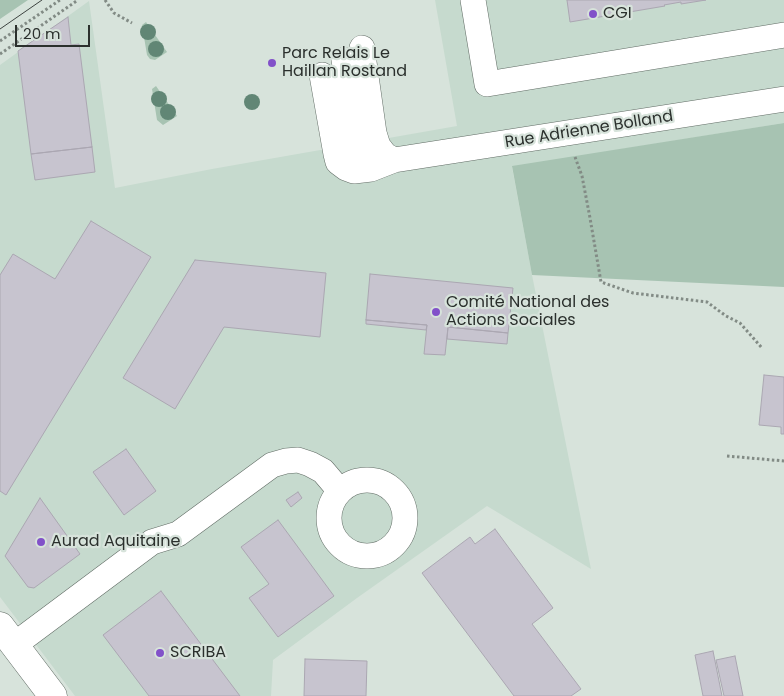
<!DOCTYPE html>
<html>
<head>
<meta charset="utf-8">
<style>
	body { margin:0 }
	#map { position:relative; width:784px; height:696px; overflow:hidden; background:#d7e3db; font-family:Poppins,sans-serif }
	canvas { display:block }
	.scale { position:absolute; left:15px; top:25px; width:75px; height:22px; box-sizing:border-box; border:2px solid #2b302d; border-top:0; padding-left:6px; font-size:15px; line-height:18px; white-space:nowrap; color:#2b302d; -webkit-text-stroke:4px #d7e3db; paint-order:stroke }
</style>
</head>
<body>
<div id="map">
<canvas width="784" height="696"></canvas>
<div class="scale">20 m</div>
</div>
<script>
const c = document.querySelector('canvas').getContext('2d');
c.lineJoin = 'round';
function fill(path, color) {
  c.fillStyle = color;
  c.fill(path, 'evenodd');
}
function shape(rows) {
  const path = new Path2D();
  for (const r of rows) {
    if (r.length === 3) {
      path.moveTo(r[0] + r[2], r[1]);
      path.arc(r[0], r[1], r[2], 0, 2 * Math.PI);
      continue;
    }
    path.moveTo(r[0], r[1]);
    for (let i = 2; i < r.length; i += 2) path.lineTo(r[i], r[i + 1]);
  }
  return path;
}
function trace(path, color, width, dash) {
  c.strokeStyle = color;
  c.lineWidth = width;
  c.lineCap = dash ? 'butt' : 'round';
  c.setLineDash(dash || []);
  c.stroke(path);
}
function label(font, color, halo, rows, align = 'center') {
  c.font = font + ' Poppins,sans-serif';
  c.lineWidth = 4.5;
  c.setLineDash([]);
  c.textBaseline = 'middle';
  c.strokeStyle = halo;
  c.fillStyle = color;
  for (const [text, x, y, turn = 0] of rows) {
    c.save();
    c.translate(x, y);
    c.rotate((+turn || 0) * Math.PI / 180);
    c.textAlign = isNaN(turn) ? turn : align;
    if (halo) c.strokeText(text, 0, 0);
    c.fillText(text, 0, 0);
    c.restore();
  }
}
const built = shape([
	[435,0,784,0,784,123,512,167,532,275,591,569,487,506,357,598,273,660,271,696,75,696,0,597,0,65,89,1,115,188,212,169,457,126]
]);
const green = shape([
	[0,0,28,0,0,19],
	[146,22,167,52,155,60,150,59,147,55,142,25],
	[156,86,177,116,163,125,157,120,152,89],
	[784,123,784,287,532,275,512,166]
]);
const building = shape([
	[567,0,706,0,681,4,681,2,664,5,665,6,570,22,567,0],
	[68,17,71,45,79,44,92,147,31,154,18,51,68,17],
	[92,147,95,172,35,180,31,154,92,147],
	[91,221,151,257,6,495,0,491,0,275,13,254,55,279,91,221],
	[195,260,326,273,320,337,224,327,175,409,123,378,195,260],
	[370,274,513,288,508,333,448,327,445,355,424,354,427,325,366,320,370,274],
	[366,320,427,325,426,330,366,324,366,320],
	[448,327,508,333,507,344,447,339,448,327],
	[764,375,784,377,784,434,781,434,781,427,759,425,764,375],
	[126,449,156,491,124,515,93,472,126,449],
	[298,492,302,498,291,507,286,500,298,492],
	[40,498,80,554,34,588,28,587,5,556,40,498],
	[278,520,334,596,278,637,249,598,269,584,241,547,278,520],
	[495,529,553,608,532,624,581,689,571,696,514,696,422,573,470,537,475,544,495,529],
	[161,591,240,696,149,696,103,635,161,591],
	[713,651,722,696,703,696,695,655,713,651],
	[735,656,743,696,724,696,716,660,735,656],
	[305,659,367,661,366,696,304,696,305,659]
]);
const path = shape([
	[105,0,114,13,132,23],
	[0,41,60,0],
	[0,54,78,0],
	[575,157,582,176,590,218,601,282,633,293,707,302,726,316,740,323,762,348],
	[727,456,784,461]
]);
const minor = shape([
	[473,0,487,84,784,35],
	[362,48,374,133,378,146,385,155,394,160],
	[344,60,358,145,362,153,369,158,394,160],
	[322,75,336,154,338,162,346,168,354,171,371,169,394,160,784,99],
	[367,518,38],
	[14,645,152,542,178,534,272,465,286,461,298,460,310,464,323,471,340,491]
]);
const major = shape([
	[0,626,53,696]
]);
const tram = shape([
	[0,29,42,0]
]);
const trees = [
	[148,32],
	[156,49],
	[159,99],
	[252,102],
	[168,112]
];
const markers = [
	[593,14,5,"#8251c9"],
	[272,63,5,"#8251c9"],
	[436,312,5,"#8251c9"],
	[41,542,5,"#8251c9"],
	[160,653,5,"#8251c9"]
];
const poiNames = [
	["CGI",603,14],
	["Parc Relais Le",282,54],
	["Haillan Rostand",282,72],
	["Comité National des",446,303],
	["Actions Sociales",446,321],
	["Aurad Aquitaine",51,542],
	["SCRIBA",170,653]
];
const streetNames = [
	["Rue Adrienne Bolland",589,130,-9]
];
fill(built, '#c6dace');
fill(green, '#a7c3b2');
fill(building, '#c7c4cf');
trace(building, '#aba7b2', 1);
trace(minor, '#626d66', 26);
trace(major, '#626d66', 29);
trace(path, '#828b85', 3, [2.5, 2.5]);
trace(minor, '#fff', 25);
trace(major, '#fff', 28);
trace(tram, '#3e4441', 1);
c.fillStyle = '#618675';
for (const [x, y] of trees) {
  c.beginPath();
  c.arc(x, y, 8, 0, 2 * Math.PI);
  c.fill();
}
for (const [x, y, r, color] of markers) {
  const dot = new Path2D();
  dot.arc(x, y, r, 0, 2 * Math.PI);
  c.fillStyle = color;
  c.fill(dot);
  trace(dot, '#d7e3db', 2);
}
label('16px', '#2b302d', '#d7e3db', poiNames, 'left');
label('16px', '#2b302d', '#d7e3db', streetNames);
</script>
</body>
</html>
